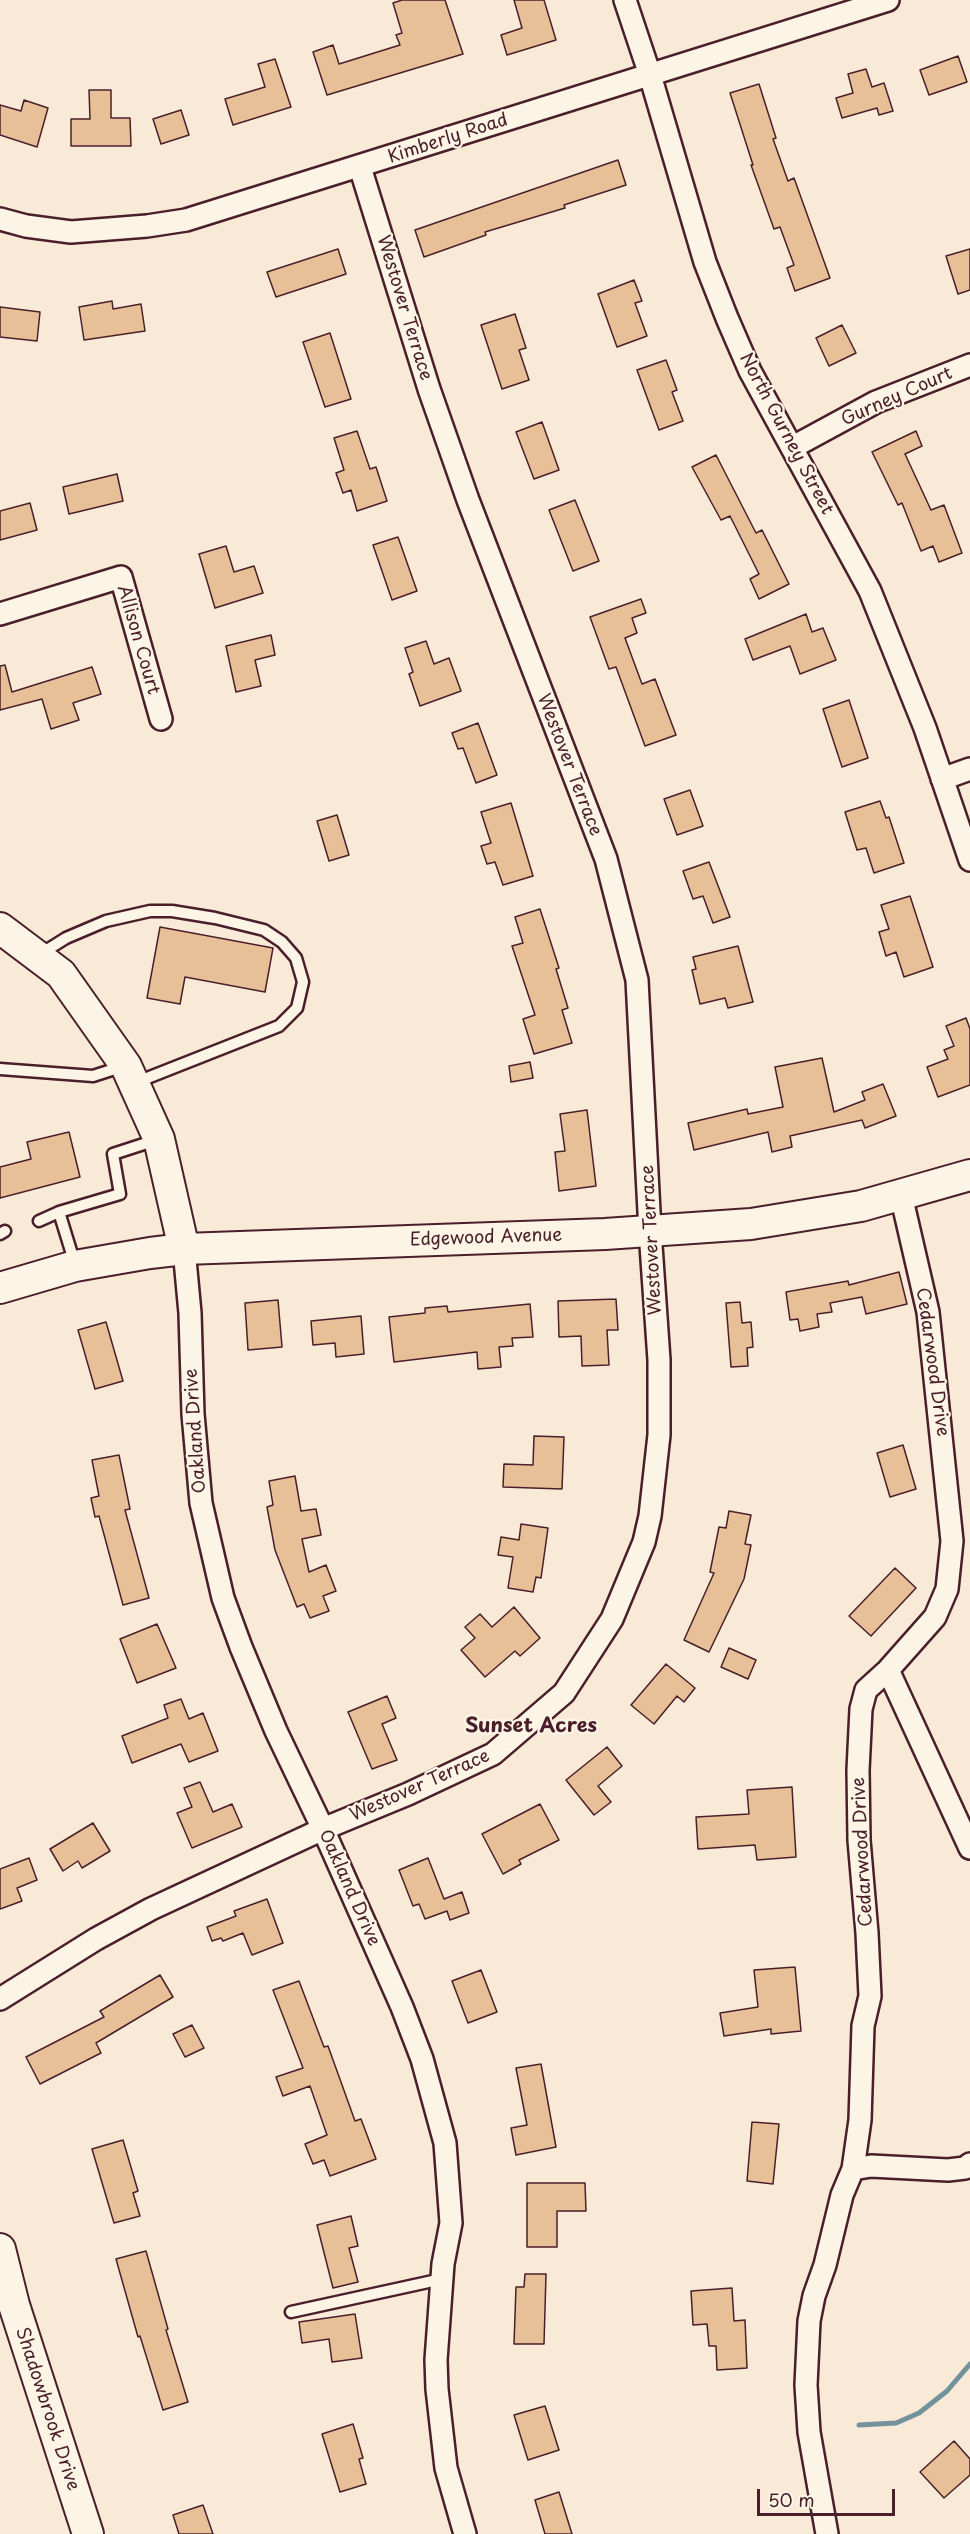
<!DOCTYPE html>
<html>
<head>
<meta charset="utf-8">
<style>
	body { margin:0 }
	#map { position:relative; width:970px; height:2534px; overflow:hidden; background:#f8ead6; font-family:"Playpen Sans",sans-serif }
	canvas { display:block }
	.scale { position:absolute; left:757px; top:2489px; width:138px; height:27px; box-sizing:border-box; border:3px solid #4a1f2b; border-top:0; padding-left:8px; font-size:18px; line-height:21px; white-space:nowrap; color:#4a1f2b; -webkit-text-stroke:4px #fcf5e5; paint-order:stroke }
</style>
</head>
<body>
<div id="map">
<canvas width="970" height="2534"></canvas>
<div class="scale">50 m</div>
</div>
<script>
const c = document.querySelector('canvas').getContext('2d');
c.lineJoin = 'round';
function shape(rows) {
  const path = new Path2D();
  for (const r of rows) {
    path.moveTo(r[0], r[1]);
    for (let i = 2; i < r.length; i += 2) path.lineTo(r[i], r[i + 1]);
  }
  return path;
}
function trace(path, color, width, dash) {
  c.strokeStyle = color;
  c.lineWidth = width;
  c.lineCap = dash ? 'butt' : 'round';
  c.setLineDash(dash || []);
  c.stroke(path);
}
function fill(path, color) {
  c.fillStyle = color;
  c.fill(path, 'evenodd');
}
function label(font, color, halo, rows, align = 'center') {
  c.font = font + ' "Playpen Sans",sans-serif';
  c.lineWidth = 4.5;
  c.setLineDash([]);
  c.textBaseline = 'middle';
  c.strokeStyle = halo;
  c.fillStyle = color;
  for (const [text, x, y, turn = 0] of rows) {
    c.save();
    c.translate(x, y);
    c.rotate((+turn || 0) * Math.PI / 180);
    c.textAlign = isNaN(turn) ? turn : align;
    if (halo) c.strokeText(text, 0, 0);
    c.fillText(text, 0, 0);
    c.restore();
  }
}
const stream = shape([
	[859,2425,896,2423,919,2413,947,2391,970,2364]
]);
const building = shape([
	[402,0,445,0,463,54,327,95,313,52,333,45,339,64,400,45,396,35,402,33,393,3,402,0],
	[514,0,544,0,556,40,507,55,501,35,522,28,514,0],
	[958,56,967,82,929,95,920,70,958,56],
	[275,59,291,107,233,125,225,99,265,87,258,64,275,59],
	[866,69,872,87,884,83,893,111,879,115,877,108,842,118,836,98,853,93,848,74,866,69],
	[759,84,776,138,773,139,788,181,794,178,830,278,795,291,787,268,794,265,780,227,774,229,751,165,753,165,730,93,759,84],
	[89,90,111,90,111,118,130,118,131,146,71,146,71,119,90,119,89,90],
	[24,100,48,108,37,147,0,135,0,105,21,111,24,100],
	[181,110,189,135,161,144,153,119,181,110],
	[618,160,626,185,564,205,565,208,485,232,486,235,424,257,415,230,618,160],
	[338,249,346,274,276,297,267,272,338,249],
	[970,249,970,290,958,294,946,256,970,249],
	[634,280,642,301,635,303,647,336,617,347,598,294,634,280],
	[112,301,113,309,141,304,145,331,84,340,79,307,112,301],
	[0,307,40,312,37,341,0,337,0,307],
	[515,314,526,348,519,350,529,380,502,389,481,325,515,314],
	[842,325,856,353,829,366,816,338,842,325],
	[330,333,351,399,325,407,303,342,330,333],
	[666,360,677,390,672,392,683,421,659,430,637,370,666,360],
	[542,422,559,470,534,479,516,432,542,422],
	[357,431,370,469,376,467,387,501,357,511,351,490,343,493,336,473,344,470,334,438,357,431],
	[916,431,922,446,905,454,931,510,944,505,962,553,939,562,933,546,921,551,902,503,898,505,872,452,916,431],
	[716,455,756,533,762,530,789,584,759,599,750,579,759,574,730,516,721,520,692,467,716,455],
	[117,474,123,501,69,514,63,487,117,474],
	[575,500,599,561,573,571,549,510,575,500],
	[30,503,37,530,0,540,0,511,30,503],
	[398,537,417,591,392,600,373,545,398,537],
	[226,546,234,572,254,566,263,593,215,608,199,554,226,546],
	[641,599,646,613,632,618,637,633,625,638,642,684,655,679,676,735,645,746,616,667,609,669,590,617,641,599],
	[806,614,812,632,823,628,836,660,800,674,790,646,753,660,745,639,806,614],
	[271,635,275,655,255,660,261,686,236,692,226,646,271,635],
	[426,641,434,664,449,658,461,691,420,706,409,674,413,672,405,648,426,641],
	[5,665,12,692,92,667,101,694,73,703,79,720,51,729,42,699,0,710,0,666,5,665],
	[849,700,868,758,842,767,823,709,849,700],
	[478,723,497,775,476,783,463,748,458,749,452,733,478,723],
	[690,790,703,826,677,835,664,799,690,790],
	[880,801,886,818,889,817,904,863,874,873,866,848,857,850,845,812,880,801],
	[511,803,533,876,503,885,495,862,487,864,481,846,491,843,481,812,511,803],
	[337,815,349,855,329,861,317,821,337,815],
	[709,862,730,917,713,923,703,896,693,899,683,871,709,862],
	[910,896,933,967,904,977,896,952,886,956,879,932,889,929,881,905,910,896],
	[540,909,559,968,556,969,568,1008,562,1010,572,1043,534,1054,523,1019,535,1015,512,946,523,943,515,917,540,909],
	[160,927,273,948,265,992,185,977,180,1004,147,998,160,927],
	[738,946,753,1002,728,1008,725,998,700,1004,692,970,696,969,693,957,738,946],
	[966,1018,970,1029,970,1085,938,1097,927,1067,948,1059,944,1050,954,1046,946,1026,966,1018],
	[822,1058,834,1112,865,1100,862,1092,883,1084,896,1116,865,1128,862,1120,790,1136,792,1147,772,1152,768,1132,694,1150,688,1123,747,1109,748,1114,783,1107,775,1067,822,1058],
	[530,1062,533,1078,511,1082,509,1066,530,1062],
	[587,1110,596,1186,559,1191,555,1152,565,1151,560,1114,587,1110],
	[69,1132,80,1177,0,1198,0,1167,31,1159,27,1142,69,1132],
	[899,1272,907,1304,866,1314,862,1297,830,1303,832,1312,817,1314,819,1327,800,1331,798,1319,790,1320,786,1292,848,1281,849,1285,899,1272],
	[616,1299,618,1330,607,1330,609,1365,582,1366,581,1336,559,1337,558,1301,616,1299],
	[278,1300,282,1347,248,1350,245,1303,278,1300],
	[740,1302,742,1323,751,1322,753,1347,747,1348,748,1366,731,1367,726,1303,740,1302],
	[530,1304,533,1337,512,1338,513,1346,499,1347,501,1367,478,1369,477,1352,394,1362,389,1317,425,1313,425,1308,447,1306,448,1312,530,1304],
	[361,1316,364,1354,336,1357,335,1343,313,1345,311,1321,361,1316],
	[106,1322,123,1381,95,1389,78,1330,106,1322],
	[534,1436,564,1437,562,1489,503,1487,504,1464,533,1465,534,1436],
	[903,1445,916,1489,890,1497,877,1453,903,1445],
	[119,1455,130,1509,125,1510,149,1598,123,1605,99,1516,95,1517,91,1498,99,1496,92,1460,119,1455],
	[295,1476,301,1511,316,1509,321,1535,302,1539,309,1572,326,1565,336,1591,323,1596,329,1611,310,1618,304,1604,297,1607,275,1550,267,1507,273,1505,269,1481,295,1476],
	[729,1511,751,1515,745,1544,751,1545,744,1579,709,1652,684,1640,714,1573,710,1572,719,1527,726,1528,729,1511],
	[521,1524,548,1528,541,1578,536,1577,533,1592,508,1588,513,1557,498,1555,501,1537,519,1540,521,1524],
	[895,1568,916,1588,871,1636,849,1616,895,1568],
	[514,1607,540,1638,520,1656,515,1651,485,1677,461,1650,475,1638,465,1627,480,1614,492,1627,514,1607],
	[157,1624,176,1668,137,1683,120,1639,157,1624],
	[729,1648,756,1660,748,1679,721,1667,729,1648],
	[666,1664,695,1688,684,1702,677,1696,654,1724,631,1705,666,1664],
	[387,1696,396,1718,382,1724,397,1760,372,1769,348,1712,387,1696],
	[181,1699,189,1719,203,1713,218,1751,189,1762,181,1744,132,1763,122,1736,168,1718,164,1705,181,1699],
	[607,1747,622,1766,598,1786,611,1802,594,1815,566,1780,607,1747],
	[200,1782,213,1812,232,1804,242,1827,192,1848,177,1813,192,1807,184,1788,200,1782],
	[792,1787,796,1857,757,1860,755,1845,698,1849,696,1817,749,1814,747,1790,792,1787],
	[540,1804,559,1840,519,1860,521,1864,503,1874,482,1834,540,1804],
	[93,1823,110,1851,82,1868,78,1861,63,1871,50,1849,93,1823],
	[29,1858,37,1880,17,1888,22,1901,0,1909,0,1869,29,1858],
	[428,1858,444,1899,462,1892,469,1913,450,1920,447,1911,425,1919,419,1904,413,1906,399,1870,428,1858],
	[267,1899,283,1943,252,1955,243,1933,223,1941,221,1938,212,1941,207,1927,236,1916,234,1911,267,1899],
	[795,1967,801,2031,771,2034,771,2029,724,2036,720,2013,758,2007,754,1970,795,1967],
	[481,1970,497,2012,468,2023,452,1981,481,1970],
	[160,1975,173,1997,96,2043,101,2053,40,2084,26,2057,104,2017,100,2011,160,1975],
	[299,1981,324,2047,328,2046,355,2121,361,2119,376,2159,330,2176,324,2160,313,2164,305,2144,327,2135,310,2086,283,2096,276,2077,303,2068,273,1990,299,1981],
	[192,2025,204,2048,185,2057,173,2034,192,2025],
	[541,2064,556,2147,516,2155,511,2128,527,2125,516,2068,541,2064],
	[752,2122,779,2124,773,2184,747,2181,752,2122],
	[123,2140,138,2191,133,2193,140,2216,114,2223,92,2149,123,2140],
	[527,2183,585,2183,586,2211,557,2211,557,2247,527,2247,527,2183],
	[351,2216,358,2246,349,2248,358,2282,333,2288,317,2225,351,2216],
	[146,2251,168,2329,166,2330,188,2402,163,2410,140,2336,138,2337,116,2259,146,2251],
	[525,2274,546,2274,544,2344,514,2344,516,2287,524,2287,525,2274],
	[732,2288,734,2321,745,2320,747,2368,717,2370,716,2346,709,2346,707,2324,693,2325,691,2291,732,2288],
	[355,2314,362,2358,332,2362,329,2339,302,2343,299,2322,355,2314],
	[545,2406,559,2450,528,2460,514,2415,545,2406],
	[353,2424,363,2458,359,2459,366,2484,340,2492,322,2434,353,2424],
	[954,2441,970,2459,970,2475,944,2498,920,2472,954,2441],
	[559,2492,572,2534,545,2534,535,2500,559,2492],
	[203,2505,213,2534,179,2534,173,2515,203,2505]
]);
const lane = shape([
	[39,955,66,938,106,921,150,911,172,911,215,918,264,930,282,942,296,958,303,982,297,1008,279,1026,137,1082],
	[0,1069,93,1076,124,1066],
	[39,1221,59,1212],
	[0,1234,5,1231],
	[75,1264,59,1212,120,1194,113,1154,156,1140],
	[291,2312,442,2279]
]);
const street = shape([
	[625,0,650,75,705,262,727,318,750,371,870,591,925,728,970,860],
	[0,219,26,226,71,232,147,226,186,220,888,0],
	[793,447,876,402,970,365],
	[0,614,121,577,161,719],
	[942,779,970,769],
	[184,1249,190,1313,193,1414,201,1503,223,1598,241,1647,276,1731,323,1829,402,2007,422,2059,445,2143,451,2223,443,2264,436,2360,437,2389,446,2468,465,2534],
	[888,1670,970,1848],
	[0,1999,96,1939,151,1909,323,1829,408,1794,493,1754,564,1693,612,1619,644,1542,650,1516,659,1435,659,1360,650,1231,637,980,606,859,468,500,429,389,360,167],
	[853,2169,871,2166,948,2170,965,2168,970,2164],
	[827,2534,809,2432,806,2385,809,2321,814,2296,825,2265,842,2195,853,2169,860,2120,863,2026,870,1996,867,1933,859,1840,858,1770,861,1709,866,1690,888,1670,935,1617,947,1589,952,1541,928,1312,901,1195]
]);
const secondary = shape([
	[0,928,61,974,126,1066,159,1139,184,1249],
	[0,1288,75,1266,150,1253,184,1249,605,1234,751,1224,861,1206,970,1175],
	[0,2249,14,2305,88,2534]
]);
const streetNames = [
	["Kimberly Road",448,139,-18],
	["Westover Terrace",404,308,73],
	["Gurney Court",897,397,-24],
	["North Gurney Street",786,434,62],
	["Allison Court",138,640,74],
	["Westover Terrace",569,765,69],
	["Edgewood Avenue",486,1238,-2],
	["Westover Terrace",652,1240,-93],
	["Cedarwood Drive",932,1362,82],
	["Oakland Drive",196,1431,-94],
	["Westover Terrace",420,1786,-24],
	["Cedarwood Drive",863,1852,-93],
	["Oakland Drive",349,1888,66],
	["Shadowbrook Drive",47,2409,72]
];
const neighbourhoodNames = [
	["Sunset Acres",531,1726]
];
trace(stream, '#73929c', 5);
fill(building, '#e8c098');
trace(building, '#4a1f2b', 1.5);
trace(lane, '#4a1f2b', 15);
trace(street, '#4a1f2b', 26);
trace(secondary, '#4a1f2b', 34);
trace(lane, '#fcf5e5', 10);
trace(street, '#fcf5e5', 21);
trace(secondary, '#fcf5e5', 30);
label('18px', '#4a1f2b', '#fcf5e5', streetNames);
label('bold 20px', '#4a1f2b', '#fcf5e5', neighbourhoodNames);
</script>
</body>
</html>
